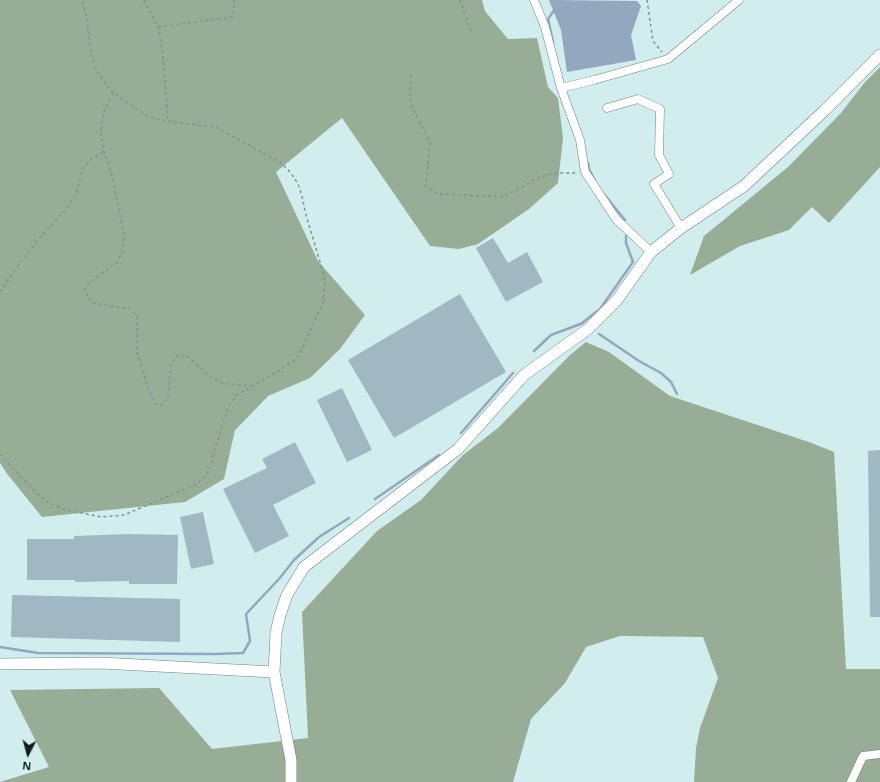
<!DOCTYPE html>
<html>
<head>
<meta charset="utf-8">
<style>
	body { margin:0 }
	#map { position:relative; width:880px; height:782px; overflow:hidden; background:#d1edee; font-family:"Noto Sans",sans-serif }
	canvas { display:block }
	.north { position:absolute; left:8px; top:734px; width:40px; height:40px; -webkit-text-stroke:3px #defbfb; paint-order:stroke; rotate:186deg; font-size:11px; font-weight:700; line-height:16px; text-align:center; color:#101b1b }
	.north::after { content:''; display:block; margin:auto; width:14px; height:18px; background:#101b1b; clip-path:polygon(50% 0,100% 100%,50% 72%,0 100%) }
</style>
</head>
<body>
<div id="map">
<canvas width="880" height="782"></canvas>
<div class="north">N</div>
</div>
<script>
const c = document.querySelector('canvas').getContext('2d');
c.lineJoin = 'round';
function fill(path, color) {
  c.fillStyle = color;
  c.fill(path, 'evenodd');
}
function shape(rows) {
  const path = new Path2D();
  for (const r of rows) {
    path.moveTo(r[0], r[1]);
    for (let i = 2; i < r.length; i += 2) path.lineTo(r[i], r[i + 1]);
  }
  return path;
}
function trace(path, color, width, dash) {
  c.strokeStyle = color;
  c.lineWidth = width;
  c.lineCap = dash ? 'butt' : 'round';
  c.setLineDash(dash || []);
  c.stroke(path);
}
const forest = shape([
	[0,0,482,0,485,11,508,39,537,38,548,87,558,98,563,138,558,183,529,209,478,244,459,249,430,246,342,118,276,172,318,261,365,315,340,349,310,378,268,396,249,416,235,430,224,479,185,502,42,517,8,475,0,463],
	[880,67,880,167,829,223,812,207,789,230,740,246,690,275,704,236,788,167,841,113,865,82],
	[586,342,609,352,670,396,809,442,834,452,846,669,880,669,880,782,694,782,696,748,700,728,718,678,703,637,620,636,586,647,565,683,531,719,513,782,0,782,49,767,10,690,159,688,212,749,308,738,302,612,377,531,421,500,463,455,498,428,570,355]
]);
const water = shape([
	[549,0,637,1,641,6,631,35,636,60,567,72,561,30]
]);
const stream = shape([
	[553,42,548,19,555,9],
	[588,163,589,169,595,181],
	[603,193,625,220],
	[582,323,600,309,633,262,626,243,626,236],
	[599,334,639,361,661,373,671,382,677,394],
	[534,351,551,335,583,323],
	[461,433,513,373],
	[375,499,439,455],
	[0,647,38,653,215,654,243,653,250,641,246,614,279,579,294,560,319,537,349,518]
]);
const building = shape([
	[493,238,508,263,527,252,543,282,506,302,476,248],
	[460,294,506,372,394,438,348,360],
	[342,388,372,450,347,462,317,400],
	[295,442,316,483,273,505,289,536,255,553,223,489,267,468,262,459],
	[880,450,880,617,870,617,868,451],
	[203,512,214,564,191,569,180,517],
	[130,534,178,535,177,584,129,584,129,581,75,582,75,580,27,580,27,539,74,539,74,536],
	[12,595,180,599,180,642,11,637]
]);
const path = shape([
	[144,0,158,27,162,47,168,121],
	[460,0,471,32],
	[647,0,653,41,662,52],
	[158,27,232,17,234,10,234,0],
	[411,75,410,98,411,105,430,143,426,186,431,190,439,194,503,197,538,178,555,173,577,173],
	[113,93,104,111,101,133,104,151,110,168,124,233,122,253,117,262,89,283,85,289,88,298,93,303,130,309,137,316,137,352,148,388,155,404,161,405,163,404,168,397,171,364,176,356,186,355,212,378,223,383,251,386],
	[0,292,16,268,37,241,67,208,76,195,83,168,92,159,104,151],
	[0,454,36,493,51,504,66,510,102,517,124,515,190,487,199,482,206,476,211,466,214,452,229,405,237,395,280,370,296,359,305,343,323,302,325,282,321,265,306,215,302,196,298,184,291,173,281,163,216,127,160,120,147,116,119,97,113,93,97,72,91,54,86,15,82,0]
]);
const street = shape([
	[534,0,545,27,561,88,580,140,585,172,616,219,651,252],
	[561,88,594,80,668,59,739,0],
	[607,108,638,99,660,109,659,155,669,174,654,184,681,228],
	[851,782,863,756,880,754]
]);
const secondary = shape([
	[0,664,100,663,274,672],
	[291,782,291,760,274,672,276,633,280,615,287,595,304,567,458,449,524,375,588,329,617,300,651,252,681,228,744,186,824,111,880,55]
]);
fill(forest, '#98ad95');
fill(water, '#93a7be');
trace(stream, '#93a7be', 2.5);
fill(building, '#a0b8c2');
trace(street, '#6b8586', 9);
trace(secondary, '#6b8586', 12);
trace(path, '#7e9394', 1.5, [3, 3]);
trace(street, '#fff', 8);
trace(secondary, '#fff', 11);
</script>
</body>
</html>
